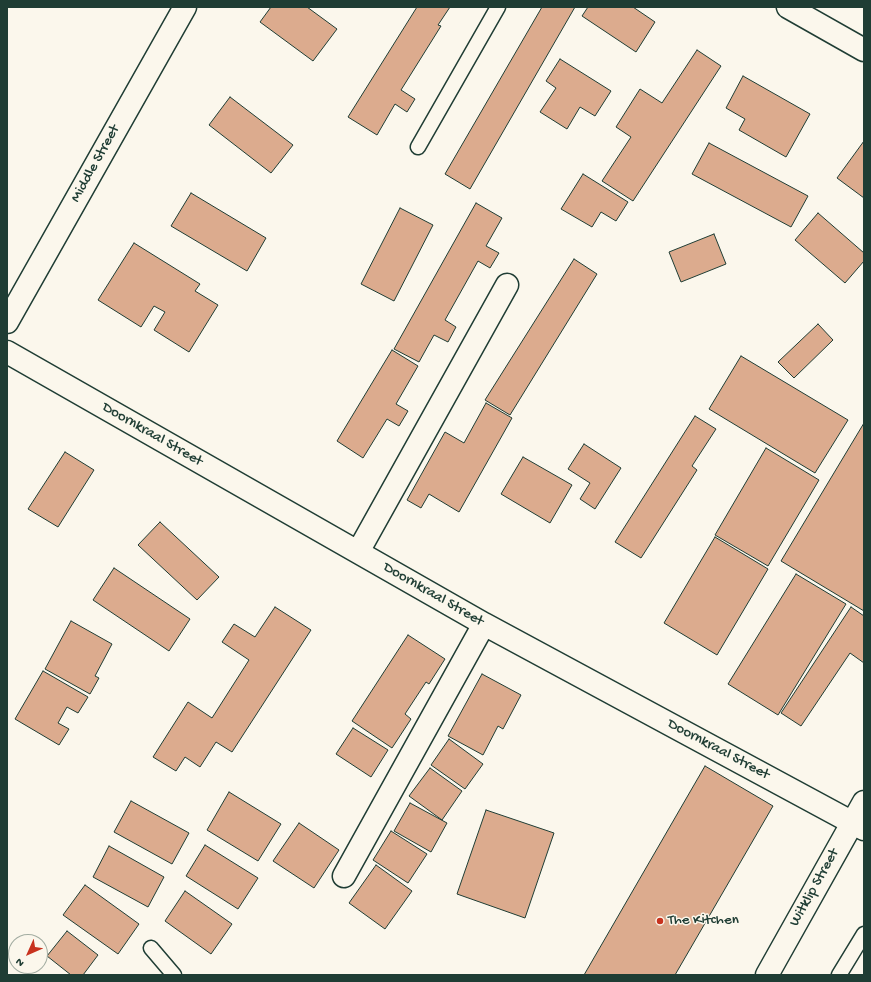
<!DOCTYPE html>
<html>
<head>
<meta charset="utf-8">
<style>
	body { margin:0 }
	#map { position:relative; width:871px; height:982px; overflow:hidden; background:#fbf7ec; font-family:"Gochi Hand",sans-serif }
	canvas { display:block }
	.frame { position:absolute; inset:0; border:8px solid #1f3d34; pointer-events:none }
	.north { position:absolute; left:8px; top:934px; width:40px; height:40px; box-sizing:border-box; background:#fbf7ec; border:1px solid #a3ada2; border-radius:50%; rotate:225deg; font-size:11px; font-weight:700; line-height:16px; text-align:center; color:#1f3d34 }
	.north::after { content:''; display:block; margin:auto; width:14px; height:18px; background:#c8321e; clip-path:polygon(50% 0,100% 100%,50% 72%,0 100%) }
</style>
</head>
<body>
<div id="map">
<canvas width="871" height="982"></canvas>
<div class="frame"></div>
<div class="north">N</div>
</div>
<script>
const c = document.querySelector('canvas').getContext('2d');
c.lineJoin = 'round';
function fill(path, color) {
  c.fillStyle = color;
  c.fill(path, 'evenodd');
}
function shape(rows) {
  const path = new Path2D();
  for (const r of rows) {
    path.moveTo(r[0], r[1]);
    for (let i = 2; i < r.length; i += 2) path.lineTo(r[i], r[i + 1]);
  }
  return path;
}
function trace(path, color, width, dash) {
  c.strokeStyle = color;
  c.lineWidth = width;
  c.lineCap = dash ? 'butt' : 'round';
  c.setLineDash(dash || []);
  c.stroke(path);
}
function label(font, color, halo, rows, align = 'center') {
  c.font = font + ' "Gochi Hand",sans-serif';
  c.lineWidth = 3;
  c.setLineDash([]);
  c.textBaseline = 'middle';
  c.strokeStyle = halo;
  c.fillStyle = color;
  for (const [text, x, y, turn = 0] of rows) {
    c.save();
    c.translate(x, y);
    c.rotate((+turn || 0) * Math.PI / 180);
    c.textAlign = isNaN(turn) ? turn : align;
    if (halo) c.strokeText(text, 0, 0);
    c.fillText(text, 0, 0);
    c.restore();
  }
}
const building = shape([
	[271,7,307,7,337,29,313,61,260,22,271,7],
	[417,7,450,7,438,25,441,26,401,90,415,99,407,112,395,104,377,135,348,117,417,7],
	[542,7,575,7,470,189,445,174,542,7],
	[588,7,633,7,655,22,636,52,582,16,588,7],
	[697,50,721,66,633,201,602,181,631,137,616,127,640,89,662,103,697,50],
	[560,59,611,91,595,116,580,107,567,129,540,112,556,88,546,81,560,59],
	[743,76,810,114,786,157,739,130,745,119,726,108,743,76],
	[230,97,293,145,271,173,209,125,230,97],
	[864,141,864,198,837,178,864,141],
	[709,143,808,196,791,227,692,174,709,143],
	[583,174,628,202,616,221,601,212,592,227,561,209,583,174],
	[191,193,266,238,247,271,171,226,191,193],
	[476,203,502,218,486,246,499,253,490,268,478,261,445,320,456,327,448,342,434,335,419,362,394,349,476,203],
	[400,208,433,225,394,301,361,284,400,208],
	[818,213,864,253,864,261,845,283,795,240,818,213],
	[714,234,726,264,681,282,669,252,714,234],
	[134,243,200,284,195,291,218,305,189,352,154,330,165,312,154,306,141,327,98,300,134,243],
	[574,259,597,274,510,415,485,400,574,259],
	[818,324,833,340,794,378,778,362,818,324],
	[392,350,418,366,396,404,408,411,399,426,387,419,363,458,337,441,392,350],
	[741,356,848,420,815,473,709,409,741,356],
	[486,403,512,418,459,512,429,494,421,508,407,500,445,432,464,443,486,403],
	[695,416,716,429,692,466,697,470,641,558,615,542,695,416],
	[864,423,864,611,781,561,864,423],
	[584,444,621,468,595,509,580,499,590,483,568,469,584,444],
	[766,448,819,480,768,566,715,535,766,448],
	[65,452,94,470,58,527,28,509,65,452],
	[523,457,572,485,550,523,501,494,523,457],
	[160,522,219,577,197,600,138,545,160,522],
	[715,537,768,569,717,655,664,623,715,537],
	[114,568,190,619,169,651,93,600,114,568],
	[796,574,846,604,778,715,728,684,796,574],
	[275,607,311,630,232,752,216,742,200,767,185,757,176,771,153,757,188,702,212,718,249,660,222,642,234,624,255,637,275,607],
	[851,607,864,616,864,663,850,653,801,726,781,713,851,607],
	[71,621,112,644,95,676,99,678,90,694,45,669,71,621],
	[408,635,445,659,429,684,426,682,405,714,411,719,392,748,352,721,408,635],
	[43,671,88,697,78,713,67,707,58,723,69,729,59,745,15,719,43,671],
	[482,674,521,695,503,729,498,726,483,755,448,736,482,674],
	[353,728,388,750,371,777,336,754,353,728],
	[449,739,483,764,465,789,431,765,449,739],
	[705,766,773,806,675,975,584,975,705,766],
	[430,768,462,791,442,820,409,796,430,768],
	[229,792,281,824,258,861,207,830,229,792],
	[131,801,189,833,172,864,114,832,131,801],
	[410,803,447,823,431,852,394,831,410,803],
	[486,810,554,833,525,918,457,894,486,810],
	[299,823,339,850,314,888,273,861,299,823],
	[391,831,427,854,408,883,373,860,391,831],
	[205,845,258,878,238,909,186,876,205,845],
	[109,846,164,877,148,907,93,877,109,846],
	[376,865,412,891,385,929,349,903,376,865],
	[85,885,139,924,118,954,63,915,85,885],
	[185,891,232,924,211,954,165,921,185,891],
	[67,931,98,955,83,975,71,975,47,956,67,931]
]);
const service = shape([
	[418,147,498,7],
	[151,948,174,975],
	[839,975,864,934]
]);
const minor = shape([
	[788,7,864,50],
	[7,322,185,7],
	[7,352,484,624,864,829],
	[358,552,507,285],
	[344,876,484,624]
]);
const secondary = shape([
	[767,975,864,802]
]);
const markers = [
	[660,921,4,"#c8321e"]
];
const streetNames = [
	["Middle Street",96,164,-61],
	["Doornkraal Street",152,435,30],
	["Doornkraal Street",433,595,30],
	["Doornkraal Street",718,750,28],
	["Witklip Street",815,888,-61]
];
const poiNames = [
	["The Kitchen",668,921]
];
fill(building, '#dcab8e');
trace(building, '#1f3d34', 1);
trace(service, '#1f3d34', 17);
trace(minor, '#1f3d34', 25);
trace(secondary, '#1f3d34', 25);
trace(service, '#fbf7ec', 14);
trace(minor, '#fbf7ec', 22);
trace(secondary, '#fbf7ec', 22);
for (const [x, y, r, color] of markers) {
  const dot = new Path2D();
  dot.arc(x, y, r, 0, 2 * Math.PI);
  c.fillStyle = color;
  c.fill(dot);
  trace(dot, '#fbf7ec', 1.5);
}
label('15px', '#1f3d34', '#fbf7ec', streetNames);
label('15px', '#1f3d34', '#fbf7ec', poiNames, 'left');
</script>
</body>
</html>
